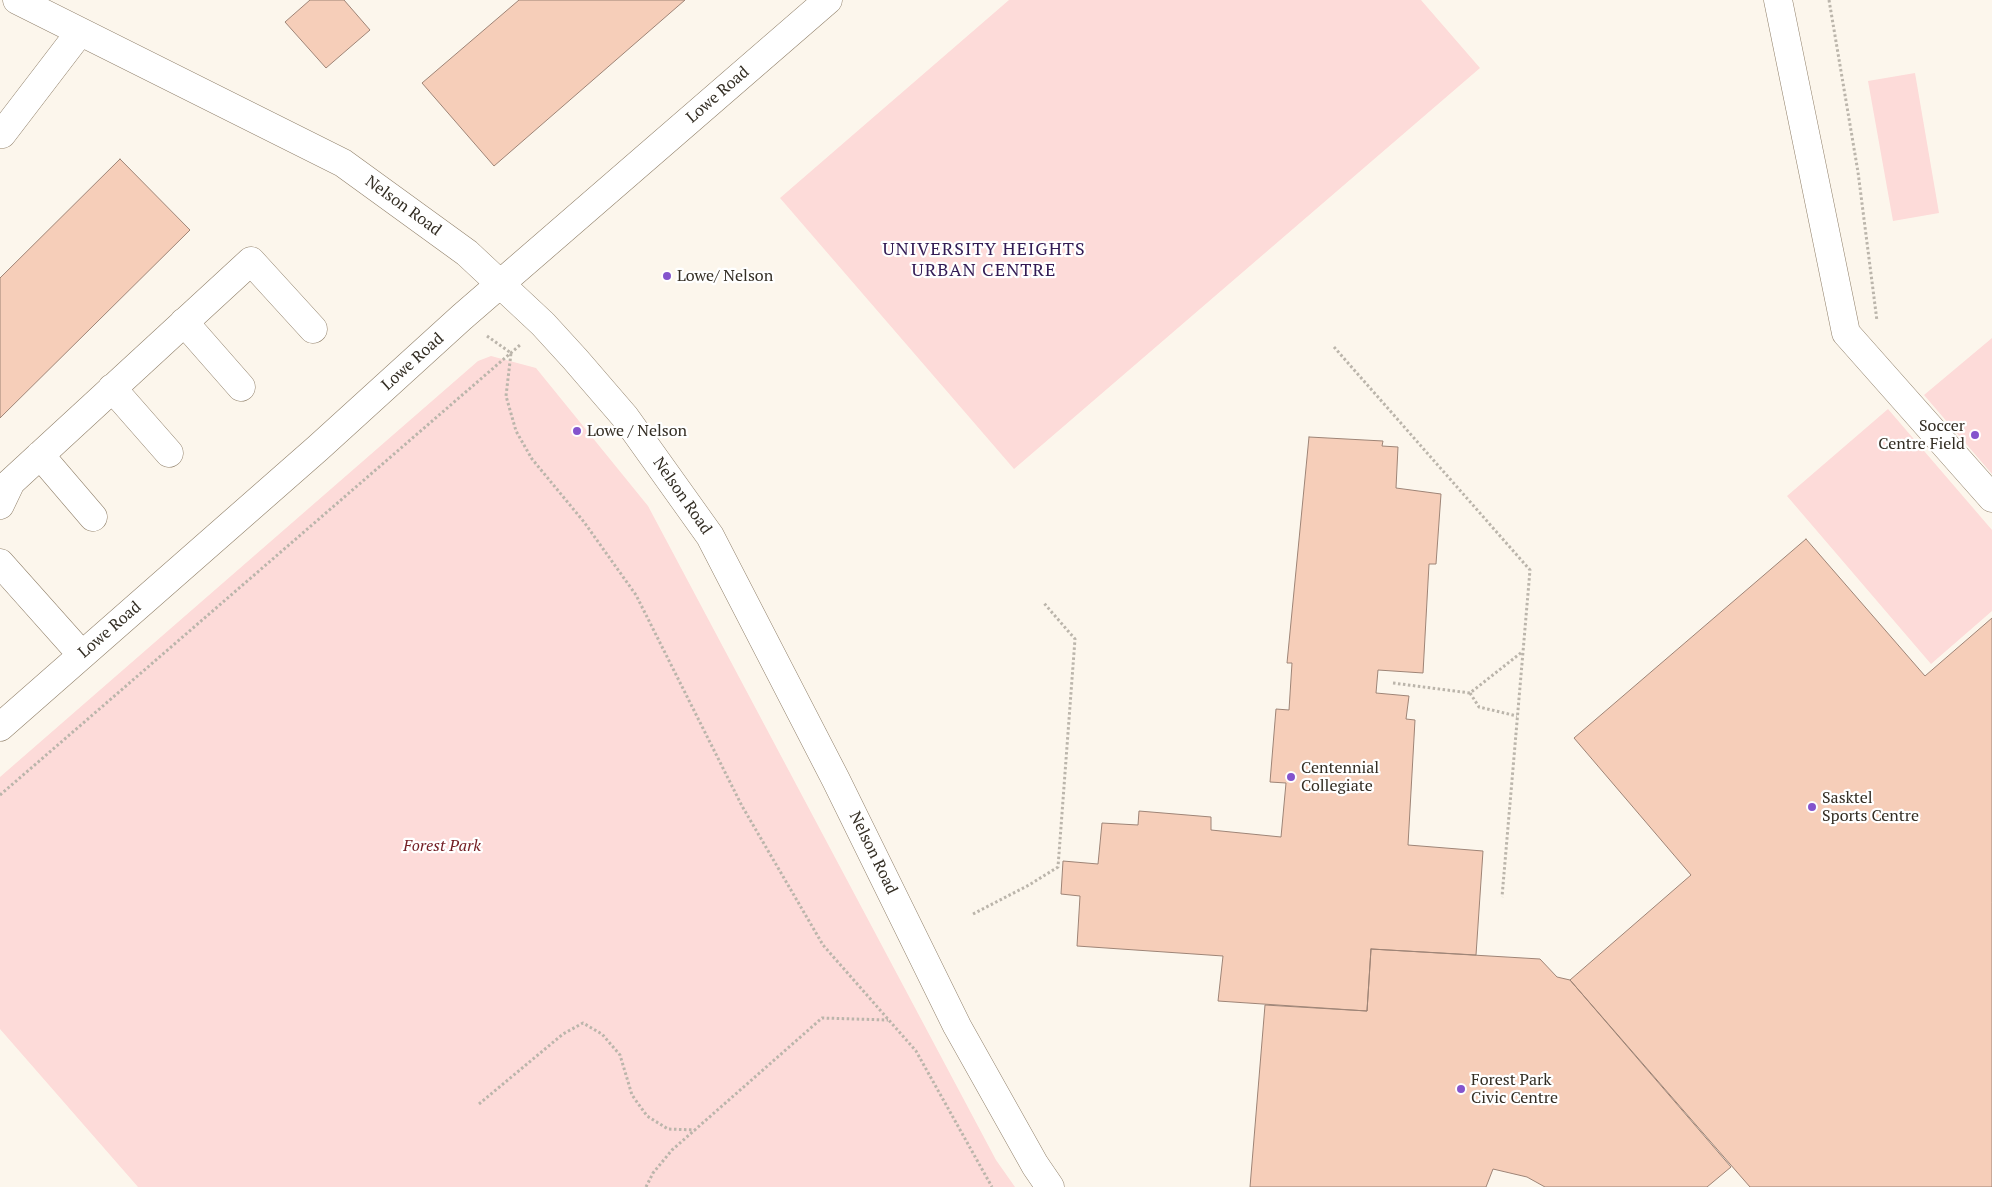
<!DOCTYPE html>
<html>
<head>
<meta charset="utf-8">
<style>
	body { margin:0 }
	canvas { display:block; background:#fcf6ec }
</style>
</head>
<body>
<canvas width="1992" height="1187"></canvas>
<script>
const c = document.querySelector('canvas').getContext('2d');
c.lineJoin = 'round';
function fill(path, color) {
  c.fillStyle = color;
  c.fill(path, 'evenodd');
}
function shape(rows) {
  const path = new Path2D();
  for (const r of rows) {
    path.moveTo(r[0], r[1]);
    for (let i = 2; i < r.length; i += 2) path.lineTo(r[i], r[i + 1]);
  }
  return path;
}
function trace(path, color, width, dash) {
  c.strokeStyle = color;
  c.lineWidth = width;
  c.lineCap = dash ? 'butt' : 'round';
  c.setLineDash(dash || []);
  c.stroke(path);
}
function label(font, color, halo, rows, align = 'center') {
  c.font = font + ' "PT Serif",serif';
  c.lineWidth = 4.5;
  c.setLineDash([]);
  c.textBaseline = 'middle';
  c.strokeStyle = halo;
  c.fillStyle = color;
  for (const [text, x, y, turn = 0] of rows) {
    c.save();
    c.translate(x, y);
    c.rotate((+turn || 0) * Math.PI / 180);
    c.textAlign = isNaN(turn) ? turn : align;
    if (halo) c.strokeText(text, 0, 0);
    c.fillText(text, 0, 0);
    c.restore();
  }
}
const green = shape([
	[1009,0,1421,0,1480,68,1014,469,780,198],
	[1915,73,1939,213,1893,221,1868,81],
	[1992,338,1992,474,1924,395],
	[491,356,536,368,648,506,996,1160,1015,1187,138,1187,0,1029,0,777,478,361],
	[1888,409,1992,530,1992,611,1931,664,1787,496]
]);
const building = shape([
	[310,0,344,0,370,30,326,68,285,22,310,0],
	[519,0,685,0,494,166,422,83,519,0],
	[120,159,190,230,0,418,0,278,120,159],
	[1309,437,1383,441,1382,446,1398,447,1396,488,1441,494,1436,564,1429,564,1423,673,1378,670,1376,693,1409,696,1406,719,1415,720,1408,845,1483,851,1476,955,1371,949,1367,1011,1218,1001,1223,956,1077,946,1080,896,1061,894,1063,861,1098,864,1102,823,1138,825,1139,811,1211,817,1211,830,1281,837,1286,783,1270,782,1276,709,1289,710,1292,663,1287,663,1309,437],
	[1806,539,1925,676,1992,618,1992,1187,1750,1187,1570,980,1691,875,1574,738,1806,539],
	[1371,949,1540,959,1557,977,1570,980,1731,1167,1707,1187,1545,1187,1527,1177,1493,1169,1486,1187,1250,1187,1265,1005,1367,1011,1371,949]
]);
const path = shape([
	[1829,0,1858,172,1877,321],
	[487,336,511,353,506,396,516,431,532,459,584,522,636,595,742,806,823,945,916,1051,992,1187],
	[1334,347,1530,570,1502,897],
	[1393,683,1470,693,1522,652],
	[1470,693,1479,707,1517,716],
	[0,795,520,345],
	[973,914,1029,885,1058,867,1075,639,1043,602],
	[479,1104,563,1034,583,1023,602,1034,620,1055,632,1095,647,1116,668,1129,695,1130],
	[646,1187,653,1173,672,1150,822,1018,888,1020]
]);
const minor = shape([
	[17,0,343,163,467,253,543,324,575,359,625,417,710,536,836,780,957,1026,1035,1165,1050,1187],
	[1778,0,1846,333,1992,498],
	[0,133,2,134,80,32],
	[184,322,241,387],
	[112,388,169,453],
	[40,455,93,517],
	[0,505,11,482,251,261,313,329],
	[0,563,82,655],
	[0,727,318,448,462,317,828,0]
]);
const markers = [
	[667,276,5,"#8454cd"],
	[577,431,5,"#8454cd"],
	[1975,435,5,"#8454cd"],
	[1291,777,5,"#8454cd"],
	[1812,807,5,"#8454cd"],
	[1461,1089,5,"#8454cd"]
];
const streetNames = [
	["Lowe Road",718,95,-41],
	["Nelson Road",403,206,36],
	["Lowe Road",413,362,-42],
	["Nelson Road",682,496,55],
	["Lowe Road",110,630,-41],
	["Nelson Road",873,853,64]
];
const poiNames = [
	["Lowe/ Nelson",677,276],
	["Soccer",1965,426,"right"],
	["Centre Field",1965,444,"right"],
	["Lowe / Nelson",587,431],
	["Centennial",1301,768],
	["Collegiate",1301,786],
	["Sasktel",1822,798],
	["Sports Centre",1822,816],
	["Forest Park",1471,1080],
	["Civic Centre",1471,1098]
];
const parkNames = [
	["Forest Park",442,846]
];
const neighbourhoodNames = [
	["UNIVERSITY HEIGHTS",984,250],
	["URBAN CENTRE",984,271]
];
fill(green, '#fddbd9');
fill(building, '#f6ceb9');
trace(building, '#9e8476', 1);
trace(minor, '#91816b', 29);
trace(path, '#bbb5ab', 3, [2.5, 2.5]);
trace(minor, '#fff', 28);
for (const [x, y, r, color] of markers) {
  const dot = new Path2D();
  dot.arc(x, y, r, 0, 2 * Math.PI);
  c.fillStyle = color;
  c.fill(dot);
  trace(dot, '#fff', 2);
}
label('16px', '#332d23', '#fff', streetNames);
label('16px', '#332d23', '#fff', poiNames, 'left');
label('italic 16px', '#731d23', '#fff', parkNames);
c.letterSpacing = '1px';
label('18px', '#321b54', '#fff', neighbourhoodNames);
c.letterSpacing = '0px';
</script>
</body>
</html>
